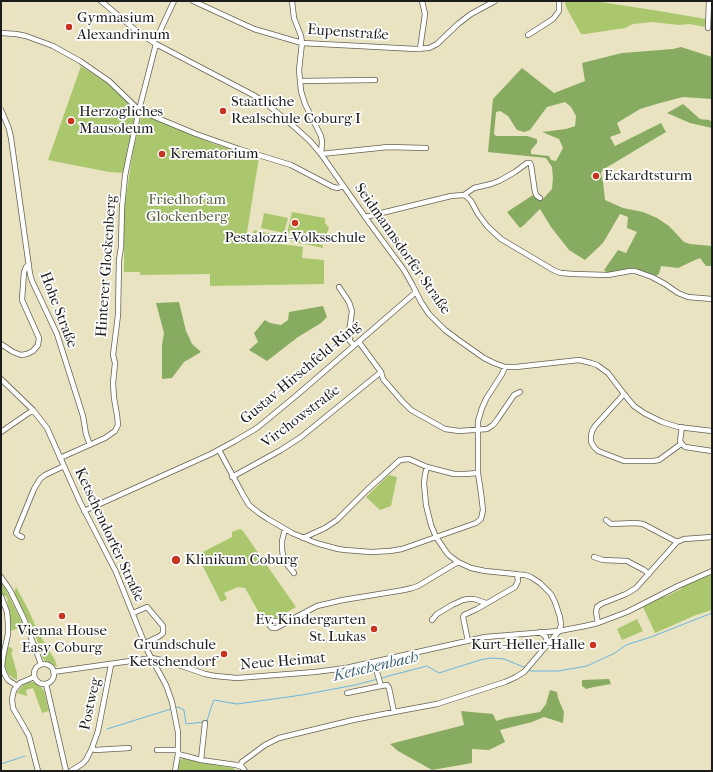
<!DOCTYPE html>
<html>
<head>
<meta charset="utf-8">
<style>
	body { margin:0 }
	#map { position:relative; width:713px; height:772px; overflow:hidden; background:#eae3c1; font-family:"IM FELL French Canon",serif }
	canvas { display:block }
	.frame { position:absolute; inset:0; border:2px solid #1c1c1c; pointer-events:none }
</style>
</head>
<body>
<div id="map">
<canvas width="713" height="772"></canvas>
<div class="frame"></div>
</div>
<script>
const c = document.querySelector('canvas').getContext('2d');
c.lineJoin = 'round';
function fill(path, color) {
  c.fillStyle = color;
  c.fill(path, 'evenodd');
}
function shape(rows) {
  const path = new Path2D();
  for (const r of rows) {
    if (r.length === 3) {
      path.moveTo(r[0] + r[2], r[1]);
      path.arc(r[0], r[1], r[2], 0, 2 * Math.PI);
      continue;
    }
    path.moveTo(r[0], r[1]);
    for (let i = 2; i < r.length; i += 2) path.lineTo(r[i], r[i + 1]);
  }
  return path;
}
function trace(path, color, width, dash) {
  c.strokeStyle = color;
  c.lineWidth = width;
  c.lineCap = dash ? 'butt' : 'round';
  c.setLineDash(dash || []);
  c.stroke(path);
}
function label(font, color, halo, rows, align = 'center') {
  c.font = font + ' "IM FELL French Canon",serif';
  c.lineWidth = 3.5;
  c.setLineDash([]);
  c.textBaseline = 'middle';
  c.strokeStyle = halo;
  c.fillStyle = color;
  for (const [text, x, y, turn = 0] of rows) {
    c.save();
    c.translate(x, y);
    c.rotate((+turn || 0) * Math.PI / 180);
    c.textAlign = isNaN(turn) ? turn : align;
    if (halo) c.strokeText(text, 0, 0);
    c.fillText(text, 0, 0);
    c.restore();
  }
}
const green = shape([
	[566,1,594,1,653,10,706,19,707,25,705,27,690,24,679,25,652,22,633,24,625,28,585,34,581,34,567,9,565,3],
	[81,66,107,83,138,111,124,173,109,172,48,160],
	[142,113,214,144,259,157,246,239,303,247,302,258,324,260,324,284,210,286,210,274,140,275,140,272,124,272,124,209,133,151],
	[292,212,325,218,325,223,329,228,325,239,325,242,287,233],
	[264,213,288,218,284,233,261,228],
	[254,230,323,245,323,248,253,233],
	[389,475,397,477,391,506,380,510,366,497],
	[240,529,243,531,296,607,266,625,245,588,238,587,224,593,227,599,221,602,197,555,232,537,232,532],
	[712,573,712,610,696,615,655,633,643,607,664,595,665,597,681,589,681,587],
	[1,580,24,626,13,630,11,631,10,617,7,601,8,600,6,596,3,595,1,591],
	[16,587,27,607,36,627,33,630,14,593],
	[637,619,643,631,622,640,617,629],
	[38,632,55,660,57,667,53,665,43,659,36,637],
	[8,647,12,648,13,652,11,652,17,673,17,680,13,678,8,674,5,667,4,660],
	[30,682,34,682,41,687,44,691,49,711,42,713,33,688,26,690,27,696,17,693,23,685],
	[184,758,198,762,233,768,236,771,177,771,179,761,182,759]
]);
const forest = shape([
	[681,47,712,57,712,99,683,97,660,103,640,109,617,123,621,133,610,137,615,146,661,123,666,132,604,169,601,173,603,181,605,200,623,208,643,212,657,218,669,226,684,242,690,244,712,246,712,266,706,266,700,258,693,261,678,268,661,266,659,274,654,277,636,270,609,274,604,270,618,250,626,253,637,232,627,228,628,217,620,214,603,243,585,260,569,250,551,227,540,209,524,225,520,228,507,212,533,195,536,198,542,200,552,189,553,178,552,167,546,158,488,152,493,99,522,68,554,93,585,81,582,63,622,53,673,49],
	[565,102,571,107,576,116,575,126,566,129,542,132,559,139,563,148,556,161,551,160,549,156,531,154,531,150,537,143,537,139,527,136,496,136,494,134,496,112,500,111,508,116,517,130,524,132,530,130,547,107],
	[683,104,700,119,709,120,712,122,712,128,690,123,667,113],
	[179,302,186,331,192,344,201,352,184,362,172,378,162,379,162,345,164,333,156,303],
	[323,306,327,317,321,323,298,337,267,361,249,350,258,342,254,333,265,320,270,323,281,325,288,320,289,312],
	[609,679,611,684,594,687,586,689,582,686,582,680],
	[550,690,557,692,558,698,564,712,563,723,544,717,532,722,500,730,505,742,489,750,472,749,472,763,432,770,398,751,390,744,464,725,461,711,493,714,496,721,506,718,540,712,546,704]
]);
const stream = shape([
	[528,670,531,671,558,671,587,666,615,653,626,645,651,637,712,613],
	[381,678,427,666,439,673,480,660,491,658,504,659,526,668],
	[174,708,178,707,184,710,186,724,204,722],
	[207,721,211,708,214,700,237,704,302,695,355,685,378,679],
	[107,729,171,709],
	[1,764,25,756]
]);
const minor = shape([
	[101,1,139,33,156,44,255,96,264,102,290,123,310,141,321,154,368,221,404,270,413,286,421,302,429,314,445,330,457,339,484,358,494,363,505,367,516,367,579,360,591,363,597,365,608,373,624,394,634,406,644,413,662,422,678,427,712,431],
	[193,1,254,29,302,43,416,49,429,48,437,44,458,24,471,14,495,1],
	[292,1,294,18,301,36,302,43,299,70,301,91,305,104,321,136,322,142,321,154],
	[708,28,709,1],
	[1,33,16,34,26,36,53,46,80,61,109,81,139,110,155,117,196,134,239,149,291,165,333,187,338,188,343,186],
	[528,35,553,19,559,11,559,1],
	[153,42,160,31,174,1],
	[420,49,425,14,422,1],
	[300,81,375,80],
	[1,110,5,119,9,129,11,138,30,274,32,281,57,334,83,416,86,434,90,445],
	[321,154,388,147,426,148],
	[464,195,466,196,471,201,478,214,487,226,501,239,555,271,561,273,574,274,608,275,630,271,635,271,652,277,665,284,678,293,688,297,712,299],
	[365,217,451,196,464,195,474,188,491,184,499,181,515,172,527,163,530,163,531,165,535,192,537,196,540,198],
	[339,287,349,302,352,311,349,332,350,341,354,345],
	[359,342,381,372,383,379,402,401,411,410,445,429,459,431,487,429,493,425,497,420,514,395,520,392],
	[1,344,13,352,21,355,27,354,33,351,38,345,39,338,22,300,24,272,26,267,29,264],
	[1,379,33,410,47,428,80,502,116,572,148,652,166,685,172,702,178,732,178,754,175,771],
	[624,394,595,426,592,431,591,436,591,442,594,447,598,451,624,461,653,461,659,460,681,444],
	[682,427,680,441,683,445,685,447,712,451],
	[1,432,33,410],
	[219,450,242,493,249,505,259,513,268,519,292,533,316,543,338,549,345,550,371,552,390,551,402,549,476,523,481,519,483,510,481,493,478,473,478,421,482,408,486,399,502,374,505,367],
	[60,458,105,438,115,431,118,425,117,415,114,398,113,383,115,363,113,355,118,315,119,260,121,247,122,207,125,176,129,156,139,110,156,44],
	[232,477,281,450,301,437,381,372],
	[84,511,211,454,235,441,257,428,297,395,416,292],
	[606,520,611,524,636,523,643,524,677,542],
	[285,529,282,541,282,549,283,556,285,562,294,573],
	[22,537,18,535,16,533,34,489,40,479,45,475,64,466],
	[303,538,325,528,337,520,367,490,400,460,409,459,427,467,454,474,465,474,478,473],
	[594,557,603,560,627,561,644,570,649,574],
	[1,577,10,590,24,619,41,664],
	[1,596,7,612,8,623,8,634,3,657,2,667,5,675,8,680,17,686],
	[133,613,147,607,163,626,163,633,161,635,158,637,145,643],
	[432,620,437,614,452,605,463,600,468,599,474,599,486,603],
	[286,622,278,621,272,621,270,623,270,626,272,628,276,628,317,606,343,600,404,590,412,588,418,586,458,562],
	[598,623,596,612,597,607,601,604,626,594,636,588,677,542,684,539,712,537],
	[540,632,546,637,547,643,546,645],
	[468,641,463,617,464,615,477,609,515,587,518,581,517,574],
	[374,662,381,686],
	[44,674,10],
	[53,672,152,658,170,662,205,674,215,676,237,678,315,672,346,668,485,637,559,631,585,626,598,623,627,612,678,586,712,571],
	[34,677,20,683,14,690,12,699,13,708,24,727,29,736,38,771],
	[46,684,66,771],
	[347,693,381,686,387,685,389,688,394,712],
	[92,748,95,750,129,748],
	[157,750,178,750],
	[178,754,201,760,236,765,242,767,245,771],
	[201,760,205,723],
	[240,766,242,762,265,745,279,738,353,720,394,712,437,704,505,682,516,677,524,672,559,631,561,625,560,617,555,602,551,594,540,583,531,577,525,575,485,571,471,568,458,562,450,556,447,553,436,537,431,525,426,505,424,483,425,475,427,467],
	[71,771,82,764,86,760,92,748,98,731,111,665]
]);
const markers = [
	[69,27,4,"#c8321e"],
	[223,111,4,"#c8321e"],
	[71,121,4,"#c8321e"],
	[162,154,4,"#c8321e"],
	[596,176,4,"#c8321e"],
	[295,223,4,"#c8321e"],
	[176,560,5,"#c8321e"],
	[62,616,4,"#c8321e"],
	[374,629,4,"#c8321e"],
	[593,645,4,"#c8321e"],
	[224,654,4,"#c8321e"]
];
const poiNames = [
	["Gymnasium",77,18],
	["Alexandrinum",77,35],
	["Staatliche",231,102],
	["Realschule Coburg I",231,119],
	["Herzogliches",79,112],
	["Mausoleum",79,129],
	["Krematorium",170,154],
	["Eckardtsturm",604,176],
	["Pestalozzi-Volksschule",295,238,"center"],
	["Klinikum Coburg",185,560],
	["Ev. Kindergarten",366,620,"right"],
	["St. Lukas",366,637,"right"],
	["Vienna House",62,631,"center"],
	["Easy Coburg",62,648,"center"],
	["Grundschule",216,645,"right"],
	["Ketschendorf",216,662,"right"],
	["Kurt-Heller-Halle",585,645,"right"]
];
const streetNames = [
	["Eupenstraße",348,33,4],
	["Seidmannsdorfer Straße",402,249,55],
	["Hinterer Glockenberg",107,266,-86],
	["Hohe Straße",58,310,69],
	["Gustav-Hirschfeld-Ring",301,373,-40],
	["Virchowstraße",301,417,-37],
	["Ketschendorfer Straße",109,535,65],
	["Neue Heimat",283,662,-5],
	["Postweg",91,704,-78]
];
const parkNames = [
	["Friedhof am",187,200],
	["Glockenberg",187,217]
];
const waterNames = [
	["Ketschenbach",376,667,-13]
];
fill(green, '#aac76e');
fill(forest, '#87ac61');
trace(stream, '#67b5e1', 1);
trace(minor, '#646256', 6);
trace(minor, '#fff', 4.5);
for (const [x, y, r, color] of markers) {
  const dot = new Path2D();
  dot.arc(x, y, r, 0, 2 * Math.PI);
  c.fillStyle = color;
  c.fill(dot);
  trace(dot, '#fff', 1.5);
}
label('15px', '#1c1c1c', '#fff', poiNames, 'left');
label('15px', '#1c1c1c', '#fff', streetNames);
label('15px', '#55603d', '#fff', parkNames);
label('italic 16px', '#3e6175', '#fff', waterNames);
</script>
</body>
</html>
